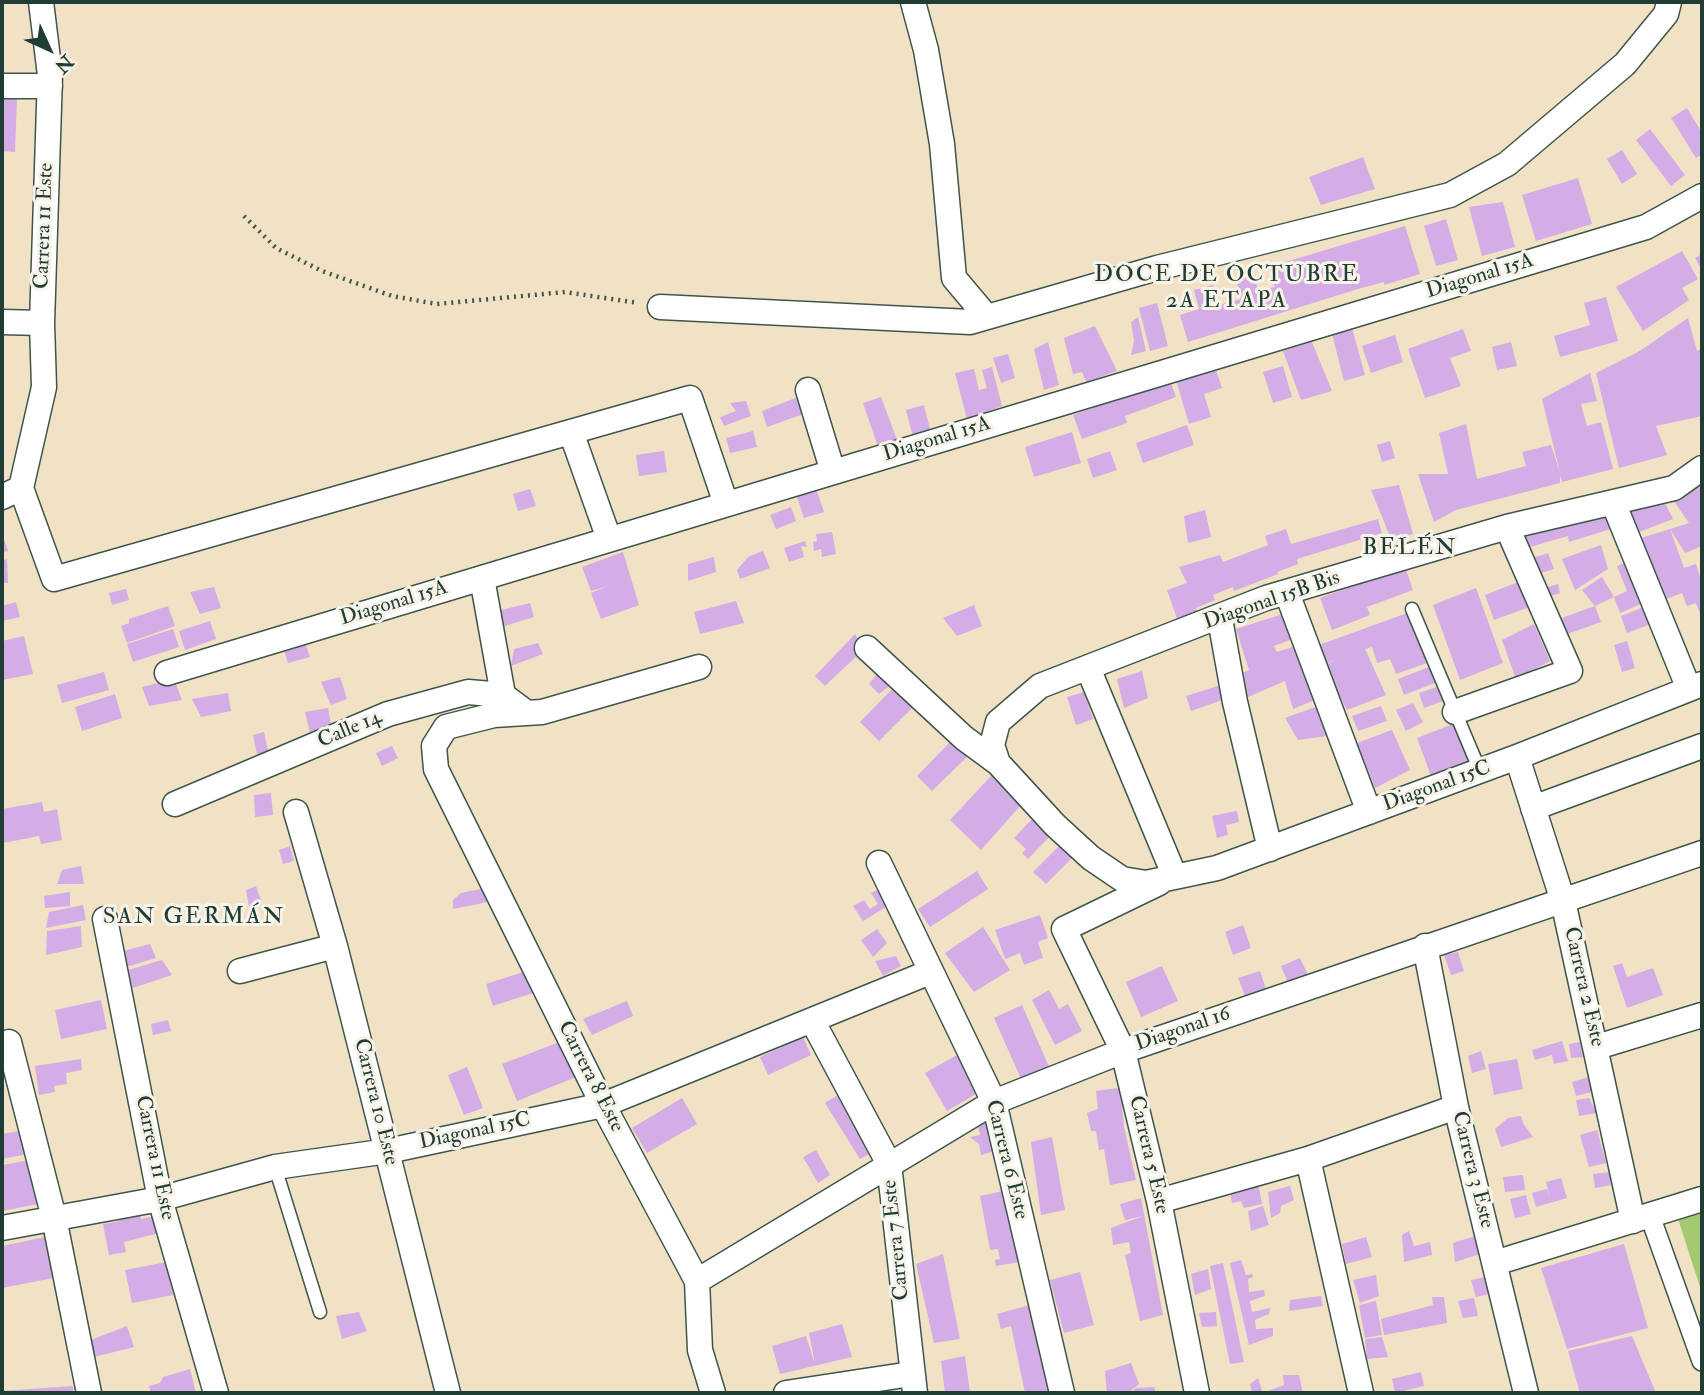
<!DOCTYPE html>
<html>
<head>
<meta charset="utf-8">
<style>
	body { margin:0 }
	#map { position:relative; width:1704px; height:1395px; overflow:hidden; background:#f1e2c6; font-family:"IM FELL Double Pica",serif }
	canvas { display:block }
	.frame { position:absolute; inset:0; border:4px solid #1f3d34; pointer-events:none }
	.north { position:absolute; left:14px; top:14px; width:70px; height:70px; -webkit-text-stroke:5px #f7f3e8; paint-order:stroke; rotate:135deg; font-size:19px; font-weight:700; line-height:28px; text-align:center; color:#1f3d34 }
	.north::after { content:''; display:block; margin:auto; width:24px; height:32px; background:#1f3d34; clip-path:polygon(50% 0,100% 100%,50% 72%,0 100%) }
</style>
</head>
<body>
<div id="map">
<canvas width="1704" height="1395"></canvas>
<div class="frame"></div>
<div class="north">N</div>
</div>
<script>
const c = document.querySelector('canvas').getContext('2d');
c.lineJoin = 'round';
function fill(path, color) {
  c.fillStyle = color;
  c.fill(path, 'evenodd');
}
function shape(rows) {
  const path = new Path2D();
  for (const r of rows) {
    path.moveTo(r[0], r[1]);
    for (let i = 2; i < r.length; i += 2) path.lineTo(r[i], r[i + 1]);
  }
  return path;
}
function trace(path, color, width, dash) {
  c.strokeStyle = color;
  c.lineWidth = width;
  c.lineCap = dash ? 'butt' : 'round';
  c.setLineDash(dash || []);
  c.stroke(path);
}
function label(font, color, halo, rows, align = 'center') {
  c.font = font + ' "IM FELL Double Pica",serif';
  c.lineWidth = 6;
  c.setLineDash([]);
  c.textBaseline = 'middle';
  c.strokeStyle = halo;
  c.fillStyle = color;
  for (const [text, x, y, turn = 0] of rows) {
    c.save();
    c.translate(x, y);
    c.rotate((+turn || 0) * Math.PI / 180);
    c.textAlign = isNaN(turn) ? turn : align;
    if (halo) c.strokeText(text, 0, 0);
    c.fillText(text, 0, 0);
    c.restore();
  }
}
const green = shape([
	[1702,1210,1702,1293,1678,1219]
]);
const building = shape([
	[2,98,17,99,15,152,2,151],
	[1687,108,1702,133,1702,154,1696,158,1671,118],
	[1650,129,1685,175,1671,186,1636,140],
	[1622,150,1637,174,1622,184,1607,159],
	[1363,157,1375,189,1321,205,1309,177],
	[1578,178,1592,224,1536,241,1522,195],
	[1503,202,1515,247,1482,256,1469,207],
	[1446,219,1458,260,1436,266,1424,226],
	[1405,226,1420,274,1384,285,1384,282,1358,289,1188,342,1180,315,1199,309,1194,290,1213,285,1218,305,1241,299,1236,279,1254,275,1258,290,1275,287,1269,267],
	[1682,251,1698,279,1682,288,1689,300,1643,331,1616,287],
	[1702,254,1702,270,1695,258],
	[1606,297,1618,341,1560,357,1554,336,1590,325,1584,303],
	[1157,303,1168,346,1150,351,1139,308],
	[1138,317,1146,351,1131,355,1134,341,1131,322],
	[1688,318,1697,351,1702,349,1702,416,1656,426,1667,455,1619,468,1596,373,1638,352],
	[1095,326,1117,371,1086,382,1082,372,1073,374,1064,338],
	[1352,328,1365,375,1344,381,1332,334],
	[1463,329,1471,351,1450,358,1461,386,1425,398,1408,349],
	[1395,335,1403,362,1371,373,1362,346],
	[1048,342,1059,385,1044,390,1034,349],
	[1312,342,1332,391,1301,400,1283,351],
	[1511,342,1517,366,1497,370,1492,347],
	[1008,354,1015,378,1001,383,993,358],
	[1283,366,1292,397,1273,403,1263,372],
	[992,367,1002,406,967,419,955,373,974,369,979,390,987,388,982,370],
	[1215,367,1222,388,1204,394,1211,417,1189,424,1176,380],
	[1590,373,1597,401,1581,404,1587,426,1601,422,1613,469,1562,482,1560,475,1560,483,1456,510,1434,522,1418,474,1448,474,1439,433,1466,424,1477,479,1526,466,1522,452,1551,445,1560,473,1542,399],
	[1170,380,1176,397,1125,416,1127,423,1082,439,1073,415],
	[803,395,809,412,767,427,762,411],
	[881,397,897,440,878,447,863,403],
	[746,401,751,416,724,426,720,417,736,411,730,403],
	[924,405,931,433,913,437,906,410],
	[1187,425,1194,445,1143,463,1136,443],
	[753,431,757,447,730,453,726,438],
	[1072,432,1081,463,1034,477,1025,447],
	[1390,441,1395,458,1382,462,1377,445],
	[664,451,667,472,639,476,636,455],
	[1110,451,1117,470,1093,478,1087,459],
	[1702,478,1702,546,1685,553,1670,529,1689,523,1671,497],
	[815,485,824,512,804,518,795,491],
	[1399,485,1413,534,1391,539,1371,490],
	[530,489,536,506,518,511,513,494],
	[1663,499,1673,519,1634,534,1625,507],
	[1611,506,1617,527,1569,542,1568,536,1523,549,1519,533],
	[791,507,796,521,776,529,770,515],
	[1205,510,1211,537,1188,543,1184,516],
	[1378,519,1382,533,1297,559,1298,564,1277,572,1278,574,1234,591,1233,587,1213,595,1215,600,1196,608,1199,617,1179,624,1167,590,1187,583,1179,567,1220,555,1223,562,1268,545,1265,536,1286,529,1291,544],
	[1670,529,1684,568,1696,564,1702,583,1702,619,1696,603,1687,606,1682,593,1656,603,1632,541],
	[832,532,836,554,822,557,821,549,814,551,813,542,817,541,816,534],
	[2,533,8,551,2,553],
	[805,541,807,547,801,546,804,557,789,562,784,548],
	[1601,545,1608,569,1575,590,1562,559],
	[763,551,770,568,740,579,737,570,748,557],
	[623,552,639,605,601,619,591,593,608,586,591,591,582,567],
	[1548,553,1554,569,1531,576,1524,561],
	[714,557,716,572,688,581,688,564],
	[7,559,8,583,2,583,2,561],
	[1632,560,1648,601,1620,613,1614,597,1627,591,1617,566],
	[1405,567,1413,590,1367,607,1370,615,1332,630,1320,598],
	[1602,577,1614,597,1595,606,1582,590],
	[1526,579,1535,605,1494,620,1485,595],
	[1558,584,1560,593,1541,599,1538,590],
	[214,587,221,608,200,614,190,592],
	[1476,588,1503,663,1460,680,1433,605],
	[126,589,129,600,112,605,109,593],
	[736,601,744,623,700,634,694,612],
	[16,602,20,617,2,621,2,606],
	[530,603,534,617,498,628,493,612],
	[974,605,982,626,957,636,943,618],
	[1649,605,1656,622,1627,633,1621,616],
	[168,606,175,626,127,643,121,626,129,623,129,619],
	[1595,606,1601,622,1559,637,1553,621],
	[1410,612,1430,662,1396,674,1390,659,1377,663,1372,647,1365,649,1386,695,1347,710,1324,666,1337,659,1326,664,1319,645],
	[1286,613,1295,638,1274,646,1277,652,1299,645,1320,698,1293,709,1285,681,1239,701,1234,677,1249,670,1236,629],
	[210,621,216,639,185,650,179,631],
	[1534,624,1550,661,1516,679,1502,640],
	[173,629,179,647,133,662,127,644],
	[855,634,864,649,825,686,815,676],
	[24,636,33,674,2,680,2,641],
	[303,636,310,657,288,663,282,643],
	[1627,641,1635,668,1622,672,1614,645],
	[538,643,543,654,511,666,514,649],
	[1434,665,1440,681,1404,695,1398,679],
	[882,668,896,681,879,694,869,684],
	[1142,671,1148,698,1124,708,1117,679],
	[104,672,109,690,62,703,57,685],
	[340,677,347,699,331,705,321,682],
	[174,679,182,700,149,706,142,687],
	[900,681,919,701,879,741,860,722],
	[1224,684,1228,698,1191,711,1186,696],
	[1443,685,1448,699,1424,708,1419,693],
	[1084,692,1093,719,1076,725,1067,697],
	[228,693,231,711,201,717,192,699],
	[115,694,122,718,82,731,75,707],
	[1413,703,1423,722,1406,731,1396,710],
	[1321,705,1333,735,1298,740,1285,718],
	[1381,706,1387,721,1358,731,1352,716],
	[328,708,331,724,310,733,305,712],
	[1458,722,1472,760,1431,776,1417,738],
	[1392,730,1410,770,1375,788,1357,743],
	[264,732,269,755,258,759,253,735],
	[953,739,969,755,932,791,917,776],
	[392,746,398,758,382,766,376,753],
	[991,776,1021,805,981,850,950,820],
	[271,793,273,815,255,817,254,795],
	[42,802,44,812,57,809,62,840,41,844,39,836,3,843,2,809],
	[1237,811,1239,822,1226,825,1228,835,1217,838,1212,816],
	[1034,817,1052,834,1028,859,1022,853,1026,849,1014,838],
	[1062,843,1074,856,1046,884,1033,872],
	[290,846,294,861,283,864,279,850],
	[81,866,84,884,57,884,62,870],
	[977,871,988,889,930,927,918,909],
	[256,886,263,906,249,906,246,890],
	[490,887,498,900,453,909,453,900,461,893],
	[879,889,889,905,863,921,853,906,864,900,870,909,878,904,871,893],
	[70,892,70,906,45,908,44,896],
	[83,905,86,920,46,928,49,912],
	[1040,915,1048,938,1038,942,1043,958,1024,965,1020,953,1005,959,995,930],
	[1243,925,1251,948,1233,955,1225,932],
	[81,926,82,947,46,955,47,931],
	[983,927,1010,970,974,992,945,953],
	[877,929,887,943,873,957,861,940],
	[150,944,156,958,123,968,116,953],
	[1458,952,1464,971,1451,975,1444,955],
	[896,956,901,966,883,976,875,961],
	[1300,958,1308,975,1288,983,1281,966],
	[162,960,172,975,124,991,122,972],
	[1622,963,1627,977,1653,968,1663,995,1627,1008,1613,966],
	[1162,966,1178,1001,1141,1017,1126,982],
	[529,970,536,992,493,1006,486,984],
	[1260,971,1266,989,1245,996,1238,978],
	[1049,990,1059,1009,1068,1004,1082,1031,1055,1045,1032,1000],
	[101,1000,107,1029,61,1039,55,1010],
	[627,1001,633,1016,592,1035,583,1019],
	[1022,1005,1050,1069,1022,1081,994,1018],
	[168,1020,171,1031,153,1035,151,1024],
	[803,1037,811,1055,768,1075,760,1057],
	[562,1041,576,1077,517,1101,502,1064],
	[1562,1041,1568,1061,1554,1064,1552,1055,1535,1060,1532,1050],
	[1580,1042,1583,1057,1571,1058,1569,1044],
	[964,1051,986,1088,947,1111,925,1073],
	[1481,1051,1486,1069,1472,1073,1468,1056],
	[81,1059,82,1070,66,1073,67,1084,54,1086,55,1092,39,1095,35,1066],
	[1517,1059,1523,1089,1494,1095,1488,1064],
	[467,1067,483,1108,464,1115,448,1075],
	[1595,1075,1600,1090,1576,1096,1572,1082],
	[1125,1087,1128,1106,1122,1106,1124,1127,1136,1180,1110,1185,1104,1149,1099,1150,1096,1131,1091,1131,1087,1113,1098,1109,1096,1091],
	[843,1092,877,1150,860,1159,825,1103],
	[682,1098,697,1124,647,1153,632,1128],
	[1589,1098,1597,1113,1579,1116,1576,1100],
	[1521,1116,1523,1123,1533,1137,1501,1147,1495,1129,1508,1118],
	[990,1118,998,1150,981,1155,979,1144,970,1137,980,1135,977,1121],
	[29,1129,33,1153,2,1159,2,1134],
	[1597,1130,1606,1163,1589,1167,1580,1135],
	[1052,1137,1065,1210,1041,1215,1031,1142],
	[816,1150,830,1175,818,1183,803,1157],
	[36,1159,43,1203,2,1211,2,1165],
	[1609,1172,1611,1185,1595,1188,1593,1174],
	[1523,1175,1525,1190,1505,1192,1503,1177],
	[1257,1177,1262,1204,1244,1208,1241,1201,1232,1203,1229,1185],
	[1561,1178,1567,1198,1536,1207,1532,1193,1547,1189,1550,1198,1546,1182],
	[1290,1186,1294,1200,1281,1206,1280,1213,1271,1218,1268,1192],
	[1007,1190,1019,1262,996,1266,995,1260,1000,1259,998,1249,990,1250,980,1196],
	[1526,1195,1531,1214,1515,1218,1510,1199],
	[1141,1198,1163,1315,1140,1321,1125,1255,1131,1253,1129,1242,1113,1245,1111,1228,1143,1216,1125,1220,1120,1204],
	[1263,1206,1269,1225,1251,1231,1248,1211],
	[138,1207,141,1219,155,1216,159,1233,124,1242,126,1252,109,1255,103,1224,119,1221,117,1212],
	[1409,1231,1414,1246,1430,1242,1432,1255,1404,1262,1402,1235],
	[1478,1235,1480,1254,1455,1262,1453,1243],
	[45,1237,53,1278,2,1288,2,1246],
	[1366,1237,1372,1257,1346,1264,1342,1244],
	[1624,1244,1648,1328,1567,1349,1541,1268],
	[943,1254,960,1339,934,1343,916,1264],
	[1241,1260,1246,1275,1252,1274,1253,1277,1248,1279,1249,1292,1264,1290,1265,1296,1250,1301,1252,1312,1270,1308,1269,1314,1255,1320,1256,1329,1273,1328,1273,1336,1249,1345,1230,1263],
	[167,1262,173,1295,132,1303,125,1270],
	[1223,1263,1244,1362,1230,1364,1210,1266],
	[1208,1269,1211,1289,1195,1295,1191,1274],
	[1080,1272,1094,1325,1064,1333,1050,1280],
	[1376,1275,1379,1296,1360,1303,1353,1280],
	[1486,1277,1489,1294,1476,1297,1471,1280],
	[1321,1296,1323,1306,1289,1311,1290,1300],
	[1432,1297,1444,1297,1447,1323,1384,1335,1381,1319,1433,1305],
	[1474,1298,1478,1316,1463,1318,1458,1301],
	[1376,1301,1382,1335,1365,1338,1359,1305],
	[1030,1305,1050,1393,1025,1393,1011,1326,1001,1329,997,1314],
	[359,1312,367,1331,342,1339,336,1316],
	[1216,1312,1217,1326,1202,1327,1199,1313],
	[842,1324,852,1357,780,1374,772,1346,806,1336,815,1364,809,1333],
	[127,1326,134,1347,90,1358,83,1343],
	[1632,1336,1656,1393,1580,1393,1568,1351],
	[1382,1337,1388,1357,1367,1359,1365,1339],
	[965,1356,970,1393,945,1393,941,1361],
	[1131,1363,1139,1384,1128,1393,1107,1393,1105,1371],
	[190,1369,196,1393,151,1393,149,1386,160,1383,163,1377],
	[1421,1372,1424,1386,1395,1393,1392,1379],
	[1283,1375,1299,1375,1303,1393,1252,1393,1250,1384,1258,1378,1263,1393,1284,1385],
	[73,1386,73,1393,2,1393,2,1391],
	[1154,1387,1156,1393,1130,1393,1136,1388]
]);
const path = shape([
	[244,216,276,248,322,271,392,296,437,304,565,292,638,303]
]);
const service = shape([
	[1412,609,1480,771],
	[275,1167,320,1312]
]);
const pedestrian = shape([
	[1650,1216,1702,1361]
]);
const minor = shape([
	[913,2,926,50,942,144,954,278,986,316],
	[2,86,50,86],
	[660,307,970,322,1157,268,1450,195,1507,164,1625,64,1666,14,1669,2],
	[2,322,42,323],
	[808,390,833,472],
	[571,432,609,539],
	[1702,468,1674,488,1507,527,1266,598,1040,686,998,722,992,745,998,763,1055,825,1091,858,1122,879,1146,883,1217,868,1517,757,1702,684],
	[21,488,54,579,690,398,726,504],
	[2,497,21,488,44,387,42,323,50,75,41,2],
	[1613,502,1689,689],
	[482,578,503,695],
	[1287,593,1369,812],
	[1220,619,1235,702,1270,849],
	[867,648,964,738,998,763],
	[699,667,542,712,494,715,446,727,434,746,436,769,603,1105,697,1281,700,1350,713,1393],
	[1088,668,1175,877],
	[167,673,1646,227,1702,196],
	[1455,712,1570,671,1507,527],
	[1517,757,1563,901,1633,1221],
	[175,804,388,714,468,692,503,695,527,713],
	[1533,808,1702,746],
	[296,812,335,946,448,1393],
	[879,863,994,1102,1062,1393],
	[1159,883,1064,929,1123,1051,1159,1201,1197,1393],
	[105,919,160,1199,216,1393],
	[1425,946,1456,1107,1526,1393],
	[240,971,335,946],
	[813,1022,889,1164,915,1393],
	[9,1042,54,1218,89,1393],
	[1597,1047,1702,1015],
	[1308,1159,1361,1393],
	[1159,1201,1308,1159,1456,1107],
	[2,1228,160,1199,275,1167,388,1151,603,1105,930,972],
	[1495,1263,1702,1199],
	[697,1281,994,1102,1123,1051,1702,853],
	[786,1393,911,1374]
]);
const streetNames = [
	["Carrera 11 Este",45,226,-88],
	["Diagonal 15A",1480,277,-17],
	["Diagonal 15A",937,440,-17],
	["Diagonal 15B Bis",1272,601,-19],
	["Diagonal 15A",394,604,-17],
	["Calle 14",350,730,-23],
	["Diagonal 15C",1437,787,-20],
	["Carrera 2 Este",1583,987,77],
	["Diagonal 16",1183,1030,-19],
	["Carrera 8 Este",590,1077,63],
	["Carrera 10 Este",375,1102,76],
	["Diagonal 15C",475,1132,-12],
	["Carrera 5 Este",1148,1155,77],
	["Carrera 11 Este",154,1158,78],
	["Carrera 6 Este",1006,1160,76],
	["Carrera 3 Este",1472,1170,76],
	["Carrera 7 Este",897,1240,-96]
];
const neighbourhoodNames = [
	["DOCE DE OCTUBRE",1227,276],
	["2A ETAPA",1227,302],
	["BELÉN",1410,549],
	["SAN GERMÁN",194,918]
];
fill(green, '#a5c973');
fill(building, '#d4ace6');
trace(service, '#3e564a', 15);
trace(pedestrian, '#3e564a', 22);
trace(minor, '#3e564a', 27);
trace(path, '#3e564a', 4.5, [2, 5]);
trace(service, '#fff', 12);
trace(pedestrian, '#fff', 19);
trace(minor, '#fff', 24);
label('21px', '#1f3d34', '#f7f3e8', streetNames);
c.letterSpacing = '2px';
label('23px', '#1f3d34', '#f7f3e8', neighbourhoodNames);
c.letterSpacing = '0px';
</script>
</body>
</html>
